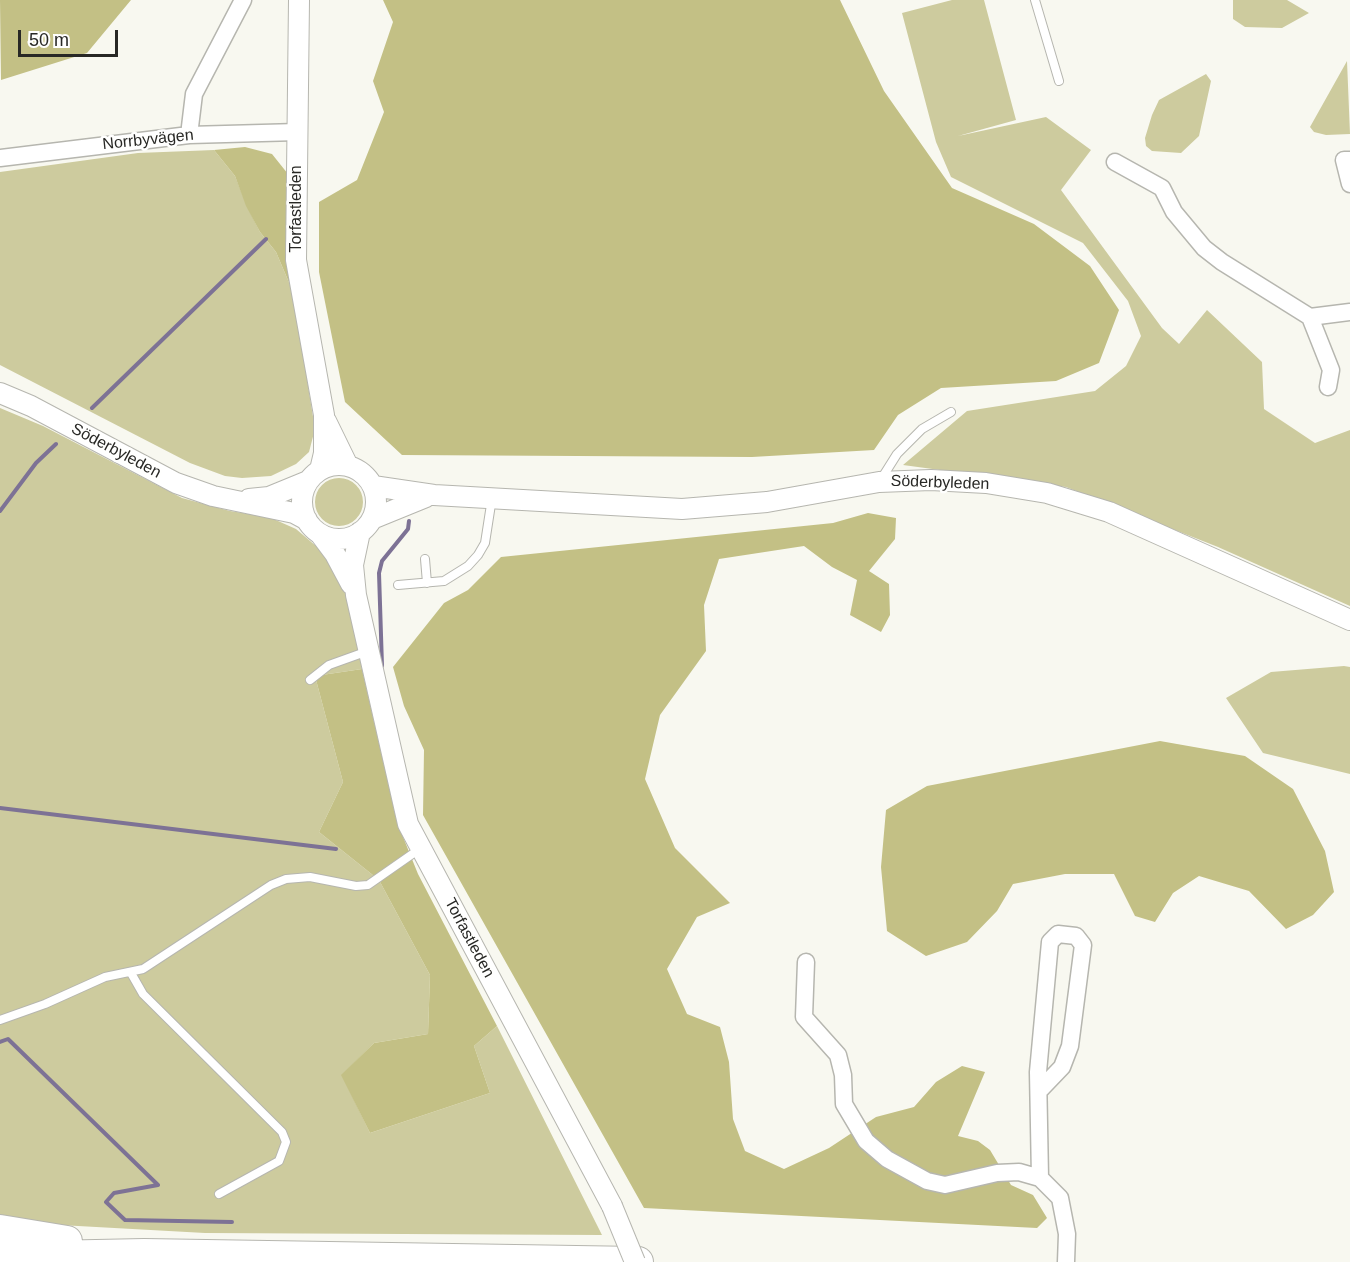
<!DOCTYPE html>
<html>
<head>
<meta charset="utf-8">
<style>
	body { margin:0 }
	#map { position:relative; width:1350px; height:1262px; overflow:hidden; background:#f8f8f0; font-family:Helvetica,sans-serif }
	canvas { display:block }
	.scale { position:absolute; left:18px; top:30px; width:100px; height:27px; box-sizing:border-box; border:3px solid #282825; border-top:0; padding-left:8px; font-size:18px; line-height:21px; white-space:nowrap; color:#282825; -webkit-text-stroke:4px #fffffe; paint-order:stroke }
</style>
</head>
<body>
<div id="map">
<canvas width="1350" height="1262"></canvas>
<div class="scale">50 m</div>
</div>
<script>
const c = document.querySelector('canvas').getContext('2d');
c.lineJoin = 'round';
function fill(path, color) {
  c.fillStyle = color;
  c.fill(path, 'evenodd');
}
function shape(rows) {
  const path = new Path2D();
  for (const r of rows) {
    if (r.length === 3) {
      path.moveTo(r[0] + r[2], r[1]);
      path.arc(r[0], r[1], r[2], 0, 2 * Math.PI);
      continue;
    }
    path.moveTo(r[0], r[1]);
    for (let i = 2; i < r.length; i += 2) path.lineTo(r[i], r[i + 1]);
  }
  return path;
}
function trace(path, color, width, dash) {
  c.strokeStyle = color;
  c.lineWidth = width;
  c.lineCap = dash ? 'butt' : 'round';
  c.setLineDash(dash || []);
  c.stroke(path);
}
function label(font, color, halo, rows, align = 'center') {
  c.font = font + ' Helvetica,sans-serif';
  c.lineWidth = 5;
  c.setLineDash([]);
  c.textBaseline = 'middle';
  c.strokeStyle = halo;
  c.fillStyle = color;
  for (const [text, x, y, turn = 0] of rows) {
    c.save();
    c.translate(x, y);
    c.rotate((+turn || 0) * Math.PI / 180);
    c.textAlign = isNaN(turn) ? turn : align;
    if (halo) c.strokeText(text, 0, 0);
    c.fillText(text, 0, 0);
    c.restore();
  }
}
const green = shape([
	[952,0,984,0,1016,120,958,136,1046,117,1091,150,1061,190,1162,328,1179,344,1207,310,1262,362,1264,409,1315,443,1350,430,1350,606,1218,547,1066,487,903,465,967,411,1095,391,1126,366,1141,336,1128,301,1083,243,951,177,936,142,902,13],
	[1233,0,1287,0,1309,13,1282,28,1245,27,1233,19],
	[1347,61,1350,134,1326,135,1314,132,1310,127],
	[1206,74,1211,81,1199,136,1181,153,1152,151,1146,146,1145,138,1152,115,1159,100],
	[214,150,235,176,247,206,260,232,276,252,293,292,315,429,309,452,296,464,271,476,242,478,225,476,190,463,0,365,0,172,138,153],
	[0,408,43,426,182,498,230,511,269,517,296,529,323,552,349,598,362,669,315,676,343,782,319,832,379,880,430,975,428,1034,374,1043,342,1075,370,1133,490,1093,474,1046,497,1026,602,1235,205,1233,60,1225,0,1218],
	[339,502,24],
	[1344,666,1350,667,1350,774,1263,753,1226,698,1271,672]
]);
const forest = shape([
	[0,0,131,0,87,53,1,80],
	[383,0,840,0,884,91,952,188,1034,224,1090,266,1119,310,1099,363,1056,381,941,388,898,415,874,450,752,457,402,455,345,402,319,272,319,202,357,180,384,112,373,81,393,22],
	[245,147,272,154,288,174,293,292,276,252,260,232,246,206,235,176,214,150],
	[868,513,896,518,895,539,869,571,889,584,890,615,881,632,850,615,857,580,832,567,804,546,719,559,704,605,706,651,660,715,645,779,675,848,730,903,697,917,667,969,687,1014,720,1027,729,1062,733,1119,745,1151,784,1169,829,1148,876,1117,914,1107,936,1082,962,1066,985,1072,958,1136,978,1141,990,1150,1011,1185,1033,1195,1047,1218,1037,1228,644,1208,423,815,424,750,404,706,393,667,444,603,468,590,501,557,833,523],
	[362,669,397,822,418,874,497,1026,474,1046,490,1093,370,1133,341,1075,374,1043,428,1034,430,975,379,880,319,832,343,782,315,676],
	[1160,741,1245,756,1293,789,1325,851,1334,892,1313,915,1286,929,1249,891,1199,876,1173,893,1155,922,1135,916,1114,874,1065,874,1013,884,997,911,967,942,926,956,887,931,881,867,886,810,927,786]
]);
const stream = shape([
	[92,408,266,239],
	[0,511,36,463,56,444],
	[382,666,379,573,382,561,408,529,409,521],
	[0,808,336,849],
	[0,1042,8,1039,158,1185,114,1193,106,1202,125,1220,232,1222]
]);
const service = shape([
	[1035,0,1059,81],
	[880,481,897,454,922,429,951,412],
	[425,559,427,583],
	[398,585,444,581,468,566,478,555,485,543,492,498],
	[310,680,329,665,368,651],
	[131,973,143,994,282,1132,286,1142,279,1161,219,1194],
	[0,1020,45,1004,105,977,143,969,271,885,286,879,310,877,356,886,368,885,421,848]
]);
const minor = shape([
	[189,135,194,94,243,0],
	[0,158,189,135,298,132],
	[1350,160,1344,160,1350,184],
	[1115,162,1162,188,1174,212,1204,248,1222,262,1310,317,1350,312],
	[1310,317,1331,370,1328,387],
	[806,962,804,1017,838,1055,843,1075,844,1104,866,1141,887,1159,927,1181,945,1185,997,1173,1019,1172,1040,1178,1060,1198,1067,1234,1066,1262],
	[1039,1091,1062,1067,1070,1046,1083,945,1076,936,1058,934,1050,942,1038,1072,1040,1178]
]);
const tertiary = shape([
	[299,0,296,260,324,415,324,453,320,470],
	[0,393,31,406,176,483,213,496,294,513,307,520],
	[326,421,348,466],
	[339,502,37],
	[373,486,434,495,682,509,767,502,879,482,931,480,986,483,1047,493,1109,512,1350,620],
	[249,499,269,497,308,481],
	[372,519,426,497],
	[360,532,353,565,356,595,408,824,612,1206],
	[320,534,335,554,351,584]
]);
const motorway = shape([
	[0,1230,67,1241],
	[0,1257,144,1254,638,1262]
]);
const tertiaryBridge = shape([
	[612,1206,635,1262]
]);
const streetNames = [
	["Norrbyvägen",148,140,-6],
	["Torfastleden",297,209,-90],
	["Söderbyleden",116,451,28],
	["Söderbyleden",940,483,2],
	["Torfastleden",469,938,62]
];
fill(green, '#cdcb9e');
fill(forest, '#c3c085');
trace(stream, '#7d7295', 4);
trace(service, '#b6b6af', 10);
trace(minor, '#b6b6af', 19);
trace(tertiary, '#b6b6af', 22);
trace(motorway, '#b6b6af', 32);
trace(service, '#fff', 8);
trace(minor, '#fff', 16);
trace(tertiary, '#fff', 20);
trace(motorway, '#fff', 30);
trace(tertiaryBridge, '#b6b6af', 22, []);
trace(tertiaryBridge, '#fff', 20);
label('16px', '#282825', '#fffffe', streetNames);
</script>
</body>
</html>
